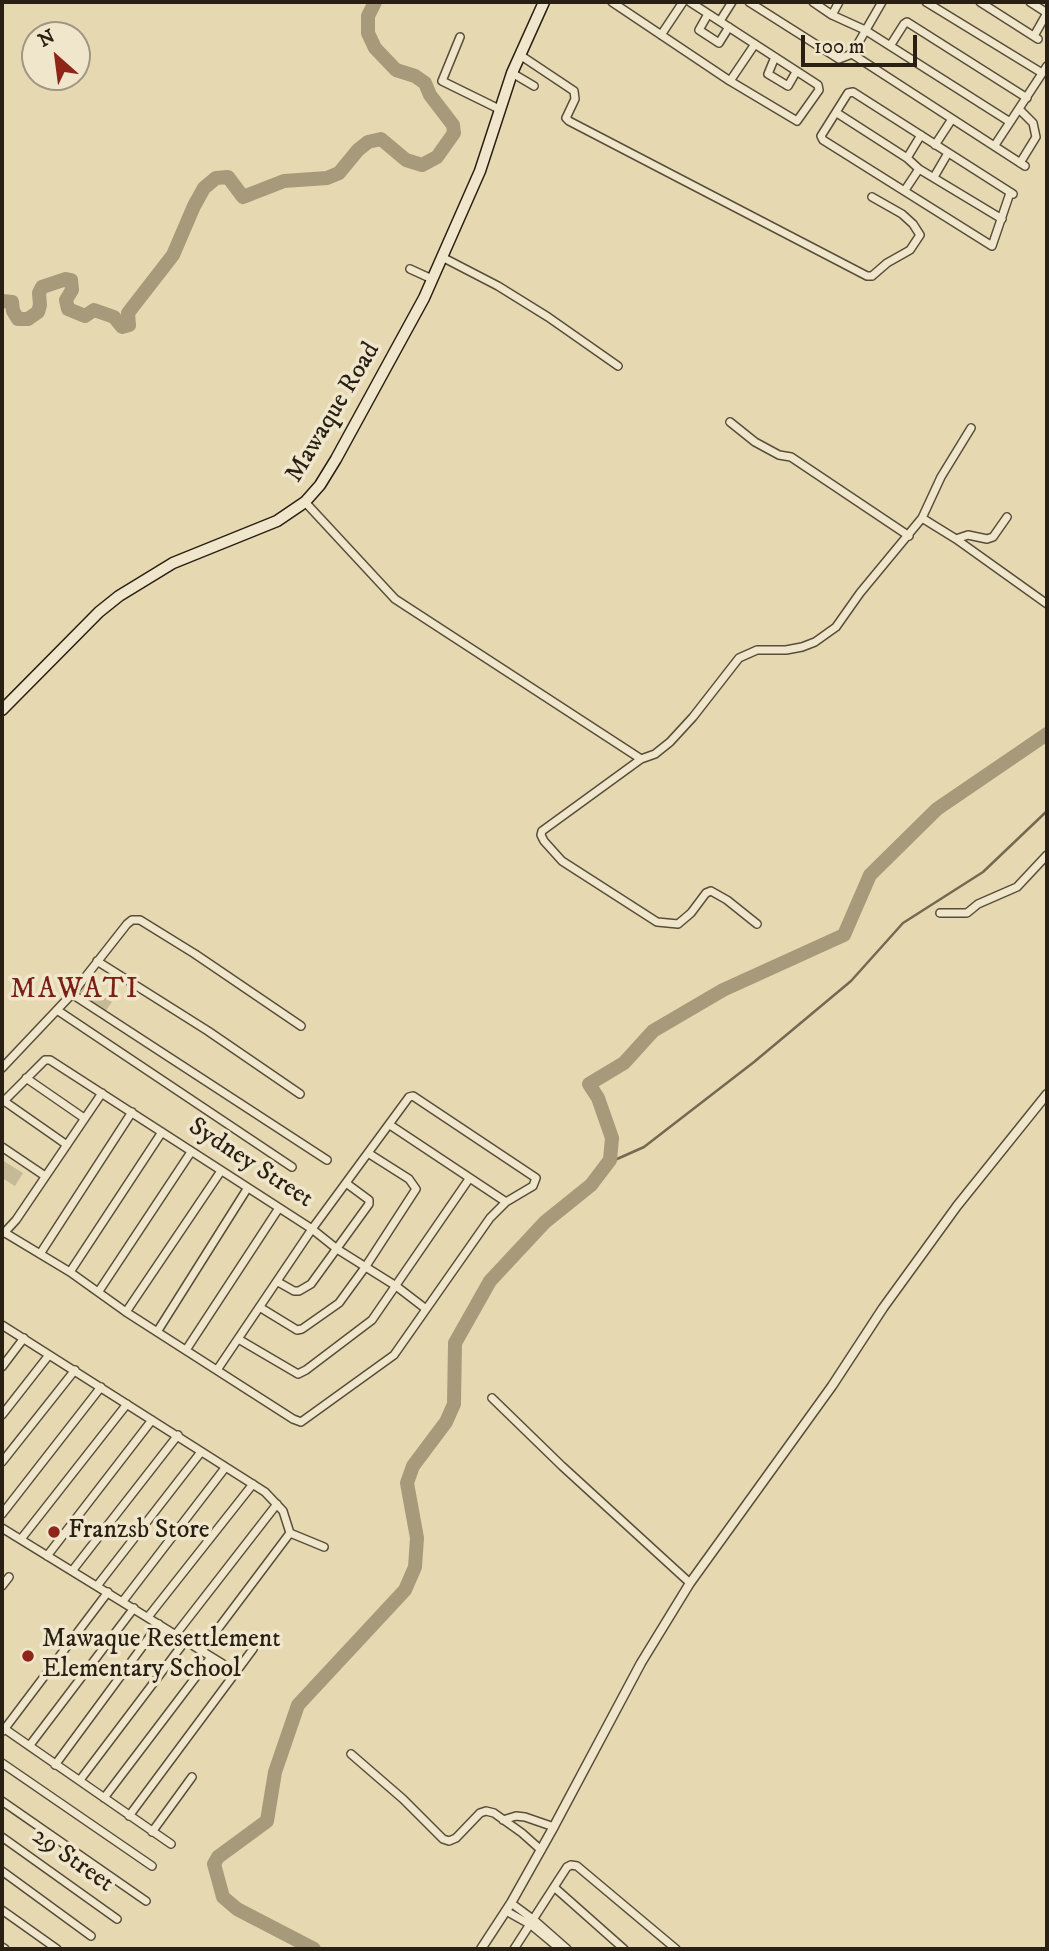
<!DOCTYPE html>
<html>
<head>
<meta charset="utf-8">
<style>
	body { margin:0 }
	#map { position:relative; width:1049px; height:1951px; overflow:hidden; background:#e6d9b1; font-family:"IM FELL DW Pica",serif }
	canvas { display:block }
	.frame { position:absolute; inset:0; border:4px solid #291f13; pointer-events:none }
	.north { position:absolute; left:21px; top:21px; width:70px; height:70px; box-sizing:border-box; background:#efe6cc; border:2px solid #a09682; border-radius:50%; rotate:332deg; font-size:19px; font-weight:700; line-height:28px; text-align:center; color:#291f13 }
	.north::after { content:''; display:block; margin:auto; width:24px; height:32px; background:#8f2418; clip-path:polygon(50% 0,100% 100%,50% 72%,0 100%) }
	.scale { position:absolute; left:801px; top:35px; width:116px; height:32px; box-sizing:border-box; border:4px solid #291f13; border-top:0; padding-left:9px; font-size:21px; line-height:24px; white-space:nowrap; color:#291f13; -webkit-text-stroke:5px #efe6cc; paint-order:stroke }
</style>
</head>
<body>
<div id="map">
<canvas width="1049" height="1951"></canvas>
<div class="frame"></div>
<div class="north">N</div>
<div class="scale">100 m</div>
</div>
<script>
const c = document.querySelector('canvas').getContext('2d');
c.lineJoin = 'round';
function fill(path, color) {
  c.fillStyle = color;
  c.fill(path, 'evenodd');
}
function shape(rows) {
  const path = new Path2D();
  for (const r of rows) {
    path.moveTo(r[0], r[1]);
    for (let i = 2; i < r.length; i += 2) path.lineTo(r[i], r[i + 1]);
  }
  return path;
}
function trace(path, color, width, dash) {
  c.strokeStyle = color;
  c.lineWidth = width;
  c.lineCap = dash ? 'butt' : 'round';
  c.setLineDash(dash || []);
  c.stroke(path);
}
function label(font, color, halo, rows, align = 'center') {
  c.font = font + ' "IM FELL DW Pica",serif';
  c.lineWidth = 7;
  c.setLineDash([]);
  c.textBaseline = 'middle';
  c.strokeStyle = halo;
  c.fillStyle = color;
  for (const [text, x, y, turn = 0] of rows) {
    c.save();
    c.translate(x, y);
    c.rotate((+turn || 0) * Math.PI / 180);
    c.textAlign = isNaN(turn) ? turn : align;
    if (halo) c.strokeText(text, 0, 0);
    c.fillText(text, 0, 0);
    c.restore();
  }
}
const green = shape([
	[83,982,112,1002,105,1012,76,993],
	[2,1160,23,1173,15,1186,2,1178]
]);
const stream = shape([
	[608,1163,644,1147,754,1062,851,981,903,923,983,872,1047,811]
]);
const river = shape([
	[2,301,12,302,13,311,18,319,28,319,38,312,40,305,39,293,42,287,66,279,71,280,72,290,66,300,68,309,85,316,94,310,114,317,122,327,129,325,128,313,173,255,194,206,204,188,216,178,228,177,243,197,284,181,327,178,339,173,358,150,368,142,381,139,406,160,422,165,437,157,454,133,453,125,430,95,425,83,415,76,396,70,375,48,368,33,368,16,375,2],
	[314,1949,237,1909,223,1897,214,1864,218,1857,267,1821,275,1772,298,1705,405,1590,415,1567,417,1538,407,1483,413,1466,446,1422,454,1404,455,1343,490,1281,545,1222,591,1185,610,1160,612,1138,598,1098,589,1084,624,1063,653,1031,723,990,844,935,870,875,937,809,1047,734]
]);
const minor = shape([
	[612,2,730,81,797,121,819,90,818,85,690,2],
	[749,2,839,59,852,54,882,2],
	[813,2,832,15,865,30,1010,122],
	[926,2,1042,73],
	[980,2,1038,39],
	[1030,2,1047,13,1034,36],
	[708,14,699,30,719,43,729,27],
	[832,15,839,2],
	[720,21,732,2],
	[661,35,683,2],
	[460,37,442,81,499,109],
	[890,46,904,24,907,22,1027,98],
	[852,54,1025,166],
	[520,55,574,91,575,99,566,118,569,121,867,276,872,276,887,263,910,250,920,235,913,224,902,214,872,197],
	[775,57,768,74,788,86,796,72],
	[512,73,534,86],
	[730,81,755,44],
	[1020,110,1033,123,1036,137,1020,163],
	[837,113,907,158,919,169,1002,219],
	[935,145,952,119],
	[995,145,1047,66],
	[907,158,921,135],
	[934,177,948,153],
	[905,190,919,169],
	[1010,193,992,246,823,140,821,136,848,93,853,92,1013,194],
	[442,257,498,286,548,317,618,366],
	[410,269,432,279],
	[730,422,755,442,779,455,791,457,909,536],
	[305,502,395,599,641,759],
	[922,518,941,477,971,428],
	[956,539,968,535,987,539,993,537,1007,517],
	[940,913,967,913,978,904,1017,887,1047,855],
	[757,924,727,900,711,891,706,893,691,913,678,924,657,922,562,861,544,841,541,835,542,831,641,759,655,754,670,742,693,717,739,658,757,650,786,650,802,647,815,642,836,627,860,593,922,518,956,539,1047,604],
	[97,961,208,1031,300,1094],
	[72,994,127,924,132,920,140,920,195,954,301,1026],
	[57,1010,292,1167],
	[2,1068,72,994,327,1160],
	[26,1078,84,1118],
	[4,1101,67,1145],
	[2,1103,45,1060,50,1060,312,1229,337,1249,396,1286,426,1309],
	[390,1125,506,1202],
	[2,1147,45,1176],
	[2,1231,70,1272,126,1312,293,1419,301,1422,394,1355,490,1218,506,1202,533,1186,536,1178,413,1096,409,1097,312,1229,217,1370],
	[4,1233,16,1220,102,1093],
	[40,1254,132,1112],
	[70,1272,162,1132],
	[278,1282,294,1291,299,1291,311,1284,369,1204,369,1200,346,1183],
	[99,1291,191,1152],
	[261,1308,297,1330,302,1329,339,1303,366,1266,416,1189,409,1179,368,1153],
	[126,1312,221,1171],
	[2,1325,265,1492,283,1511,290,1533,202,1650],
	[157,1332,247,1189],
	[240,1340,298,1374,306,1370,372,1320,469,1179],
	[186,1350,279,1208],
	[2,1367,24,1338],
	[492,1398,562,1466,690,1583],
	[2,1415,49,1355],
	[2,1462,75,1370],
	[2,1514,101,1387],
	[2,1528,236,1672,253,1649],
	[290,1533,324,1547],
	[21,1539,127,1404],
	[47,1556,152,1420],
	[72,1571,178,1435],
	[2,1586,9,1577],
	[97,1586,201,1452],
	[123,1601,225,1468],
	[148,1617,253,1484],
	[176,1634,277,1504],
	[2,1727,171,1844],
	[3,1731,108,1592],
	[30,1745,134,1608],
	[351,1754,403,1799,443,1839,449,1841,456,1838,480,1813,486,1811,494,1813,522,1833,541,1850],
	[2,1763,152,1866],
	[55,1765,159,1624],
	[80,1780,186,1640],
	[104,1798,211,1657],
	[2,1801,146,1901],
	[129,1816,236,1672],
	[503,1820,516,1816,525,1817,554,1827],
	[152,1832,192,1777],
	[2,1837,117,1919],
	[2,1871,91,1936],
	[554,1887,567,1867,571,1865,577,1866,676,1949],
	[511,1903,534,1920,567,1949],
	[2,1910,57,1949],
	[506,1911,531,1925,560,1949],
	[2,1947,5,1949],
	[514,1949,554,1887,624,1949]
]);
const tertiary = shape([
	[481,1949,511,1903,552,1830,641,1663,690,1583,832,1386,883,1308,957,1206,1047,1094]
]);
const secondary = shape([
	[2,710,99,612,119,596,173,563,277,521,305,502,320,485,336,459,424,298,480,171,512,73,544,2]
]);
const markers = [
	[54,1532,7,"#8f2418"],
	[28,1656,7,"#8f2418"]
];
const streetNames = [
	["Mawaque Road",334,413,-59],
	["Sydney Street",250,1164,33],
	["29 Street",72,1861,35]
];
const poiNames = [
	["Franzsb Store",68,1532],
	["Mawaque Resettlement",42,1641],
	["Elementary School",42,1671]
];
const neighbourhoodNames = [
	["MAWATI",75,991]
];
fill(green, '#c6b996');
trace(stream, '#746951', 2.5);
trace(river, '#a69a7b', 14);
trace(minor, '#584e3a', 10);
trace(tertiary, '#584e3a', 11);
trace(secondary, '#291f13', 13);
trace(minor, '#efe6cc', 7);
trace(tertiary, '#efe6cc', 8);
trace(secondary, '#efe6cc', 10);
for (const [x, y, r, color] of markers) {
  const dot = new Path2D();
  dot.arc(x, y, r, 0, 2 * Math.PI);
  c.fillStyle = color;
  c.fill(dot);
  trace(dot, '#efe6cc', 2.5);
}
label('26px', '#291f13', '#efe6cc', streetNames);
label('26px', '#291f13', '#efe6cc', poiNames, 'left');
c.letterSpacing = '2px';
label('28px', '#7a1f14', '#efe6cc', neighbourhoodNames);
c.letterSpacing = '0px';
</script>
</body>
</html>
